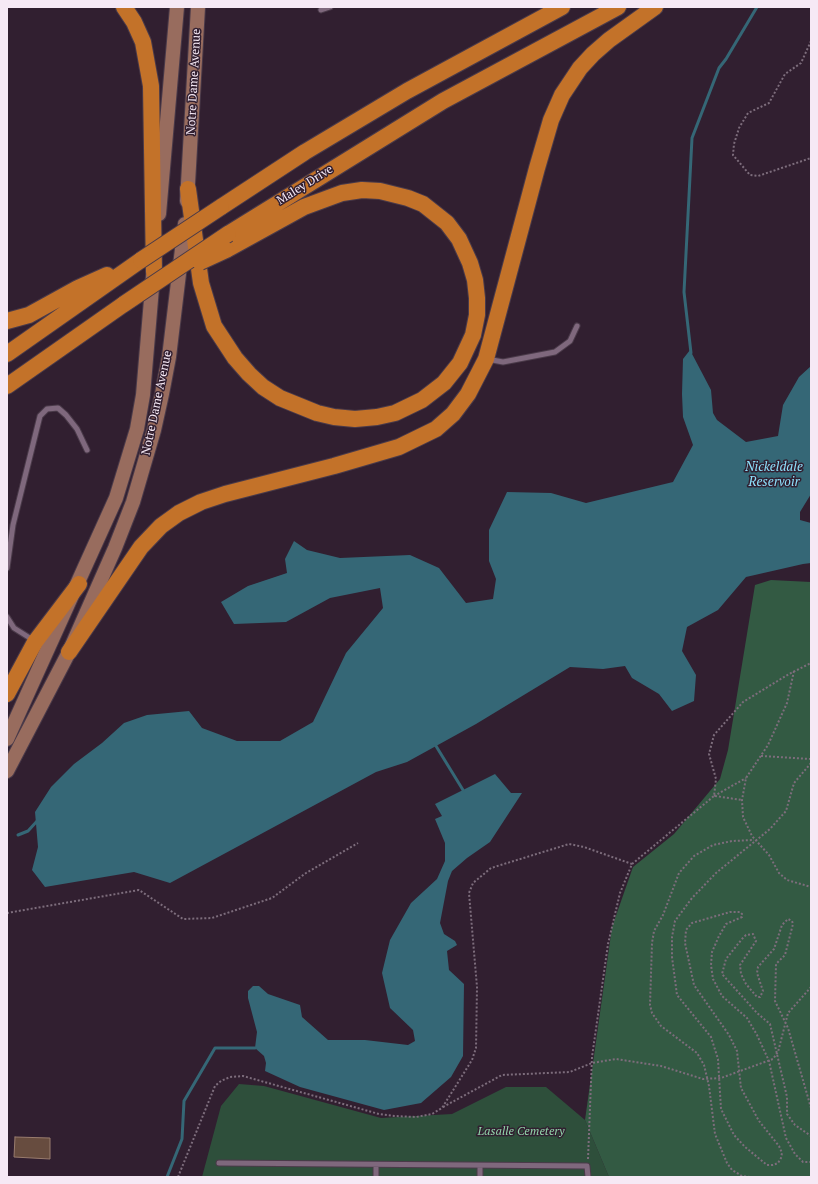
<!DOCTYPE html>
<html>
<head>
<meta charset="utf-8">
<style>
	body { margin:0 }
	#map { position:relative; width:818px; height:1184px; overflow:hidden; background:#311f30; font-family:"PT Serif",serif }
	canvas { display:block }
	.frame { position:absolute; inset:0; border:8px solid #f6e9f5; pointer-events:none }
</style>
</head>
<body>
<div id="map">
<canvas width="818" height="1184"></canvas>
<div class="frame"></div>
</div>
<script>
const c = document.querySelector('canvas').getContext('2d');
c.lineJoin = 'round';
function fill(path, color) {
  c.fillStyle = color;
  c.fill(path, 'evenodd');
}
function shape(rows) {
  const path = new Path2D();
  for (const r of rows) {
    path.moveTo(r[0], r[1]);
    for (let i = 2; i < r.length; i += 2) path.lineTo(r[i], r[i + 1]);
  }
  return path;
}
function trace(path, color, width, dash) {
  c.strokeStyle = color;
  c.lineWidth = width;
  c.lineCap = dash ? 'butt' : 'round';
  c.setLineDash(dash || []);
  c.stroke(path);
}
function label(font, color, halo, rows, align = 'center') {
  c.font = font + ' "PT Serif",serif';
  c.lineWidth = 3;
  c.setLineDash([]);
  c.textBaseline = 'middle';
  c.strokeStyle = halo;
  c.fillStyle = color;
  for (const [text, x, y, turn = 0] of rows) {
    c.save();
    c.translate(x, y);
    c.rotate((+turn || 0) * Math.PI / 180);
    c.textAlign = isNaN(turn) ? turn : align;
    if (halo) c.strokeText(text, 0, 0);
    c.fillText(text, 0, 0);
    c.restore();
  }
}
const green = shape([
	[239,1084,264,1086,381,1118,452,1114,506,1087,546,1087,585,1120,609,1177,202,1177,221,1106]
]);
const forest = shape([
	[771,580,811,582,811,1177,609,1177,585,1120,612,927,633,867,674,834,720,779,728,750,755,585]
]);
const water = shape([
	[690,350,711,390,713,413,717,420,746,442,778,436,783,405,799,377,811,366,811,494,800,512,800,520,811,523,811,563,803,564,746,577,718,610,687,627,682,651,696,675,694,701,672,711,659,694,632,678,625,666,603,669,570,667,476,724,407,762,376,772,170,883,134,872,45,887,32,870,38,847,35,812,51,787,74,764,102,743,124,723,147,715,189,711,202,728,237,741,280,741,313,722,346,653,383,608,380,588,330,598,286,622,234,624,221,602,248,586,287,573,285,559,294,541,307,550,340,558,410,555,439,568,466,603,493,599,496,579,489,561,489,530,507,492,551,493,586,503,673,482,693,445,683,417,682,394,683,359],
	[495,774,511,793,522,793,490,842,467,858,452,871,448,881,440,923,444,934,455,941,457,945,447,951,449,970,464,984,463,1056,451,1077,421,1103,384,1110,300,1087,265,1071,266,1063,264,1056,255,1048,257,1032,248,998,248,991,253,986,259,986,268,994,300,1005,302,1017,328,1040,365,1040,408,1045,415,1041,413,1030,390,1008,382,973,390,940,411,903,437,879,445,861,445,843,435,819,442,816,435,804]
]);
const stream = shape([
	[691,353,684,292,692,138,719,68,726,59,757,7],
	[436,746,463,790],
	[18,835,28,831,38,820],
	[167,1177,182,1139,184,1101,215,1048,255,1048]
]);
const building = shape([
	[15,1137,50,1138,50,1159,14,1157,15,1137]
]);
const path = shape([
	[811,41,801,63,785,74,769,103,748,113,739,128,734,144,733,155,750,175,758,176,811,158],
	[794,671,787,703,768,745,746,778,742,800,743,817,752,836,769,855,779,873,787,880,811,887],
	[761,756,811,759],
	[811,763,794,783,786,811,770,829,716,873,692,898,675,921,672,937,672,957,677,995,711,1037,718,1059,721,1109,734,1135,745,1147,767,1165,773,1165,778,1163,781,1158,782,1153,779,1146,759,1121,741,1088,737,1051,729,1035,694,985,685,943,686,930,692,923,730,912,740,912,742,914,742,917,726,924,719,936,712,952,711,965,713,979,722,996,747,1018,757,1035,769,1061,786,1138,795,1154,803,1162,811,1162],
	[714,796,746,778],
	[715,796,742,800],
	[7,913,139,890,183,919,212,918,272,898,306,873,358,843],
	[443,1107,502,1075,570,1072,592,1063,616,1059,661,1066,703,1079,721,1078,773,1059,778,1052,788,1013,811,987],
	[811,1108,788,1028,775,1001,776,964,785,955,793,924,792,921,788,919,782,925,774,949,758,967,757,973,763,991,760,997,757,997,746,984,741,974,740,965,756,941,753,934,746,935,742,939,726,959,722,974,757,1013,770,1024,787,1097,787,1114,795,1125,811,1136],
	[588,1159,592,1057,608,944,620,893,632,864,714,796,716,779,709,754,714,735,743,702,789,674,811,663],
	[178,1177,215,1086,221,1081,230,1077,243,1076,379,1114,394,1116,416,1117,432,1114,442,1108,472,1060,476,1048,477,987,469,893,473,883,491,868,569,844,584,847,632,864],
	[750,1177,742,1176,732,1170,727,1163,715,1134,709,1086,704,1065,697,1053,661,1026,652,1013,650,1005,652,943,654,931,663,915,679,873,694,856,713,845,732,841,754,840]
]);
const service = shape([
	[321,10,330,7],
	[487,359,503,362,555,352,570,341,577,326],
	[7,568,13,525,40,416,47,409,58,408,66,415,77,429,87,450],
	[7,617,14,628,33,640],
	[219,1163,587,1166,588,1177],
	[376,1177,376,1165],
	[480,1177,480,1166]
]);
const secondary = shape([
	[187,201,198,7],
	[159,214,177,7],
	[7,739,116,498,137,429,143,395,153,276],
	[7,771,69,652,115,548,133,502,154,430,162,394,169,357,185,224]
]);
const trunk = shape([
	[124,7,134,22,143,42,151,86,154,272],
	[188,189,201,283,214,326,235,358,249,374,263,387,280,398,317,413,334,417,355,419,377,417,395,413,422,400,444,383,460,363,473,335,477,315,477,298,475,280,470,263,459,239,447,223,423,204,408,198,380,191,362,190,342,193,304,207,226,250],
	[221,207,305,152,407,91,562,7],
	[228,234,443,101,618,7],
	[7,321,29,315,78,288,107,275],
	[7,354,141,260],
	[7,386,124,304],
	[69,652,141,547,161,526,179,513,201,502,225,494,334,466,399,447,436,429,453,414,468,394,486,359,537,168,551,120,562,95,580,68,593,54,609,40,655,7],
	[7,694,35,642,79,584]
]);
const trunkBridge = shape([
	[141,260,221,207],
	[200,262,226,250],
	[124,304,228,234]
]);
const streetNames = [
	["Notre Dame Avenue",194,82,-87],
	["Maley Drive",305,185,-32],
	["Notre Dame Avenue",157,403,-78]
];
const parkNames = [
	["Lasalle Cemetery",521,1132]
];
const waterNames = [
	["Nickeldale",774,467],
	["Reservoir",774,482]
];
fill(green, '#2e4f3b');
fill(forest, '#335a43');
fill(water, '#356776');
trace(stream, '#356776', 3);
fill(building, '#674c3f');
trace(building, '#997c6e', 1);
trace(service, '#4a3a49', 7);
trace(secondary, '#4a3a49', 16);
trace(trunk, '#4a3a49', 18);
trace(path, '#7d6d7c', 2, [2, 2]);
trace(service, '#7f687d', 5);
trace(secondary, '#986c5e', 14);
trace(trunk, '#c37229', 16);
trace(trunkBridge, '#4a3a49', 18, []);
trace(trunkBridge, '#c37229', 16);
label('12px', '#f6e9f5', '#311f30', streetNames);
label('italic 12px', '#92d4aa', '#311f30', parkNames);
label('italic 13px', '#8de0fb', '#311f30', waterNames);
</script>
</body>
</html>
